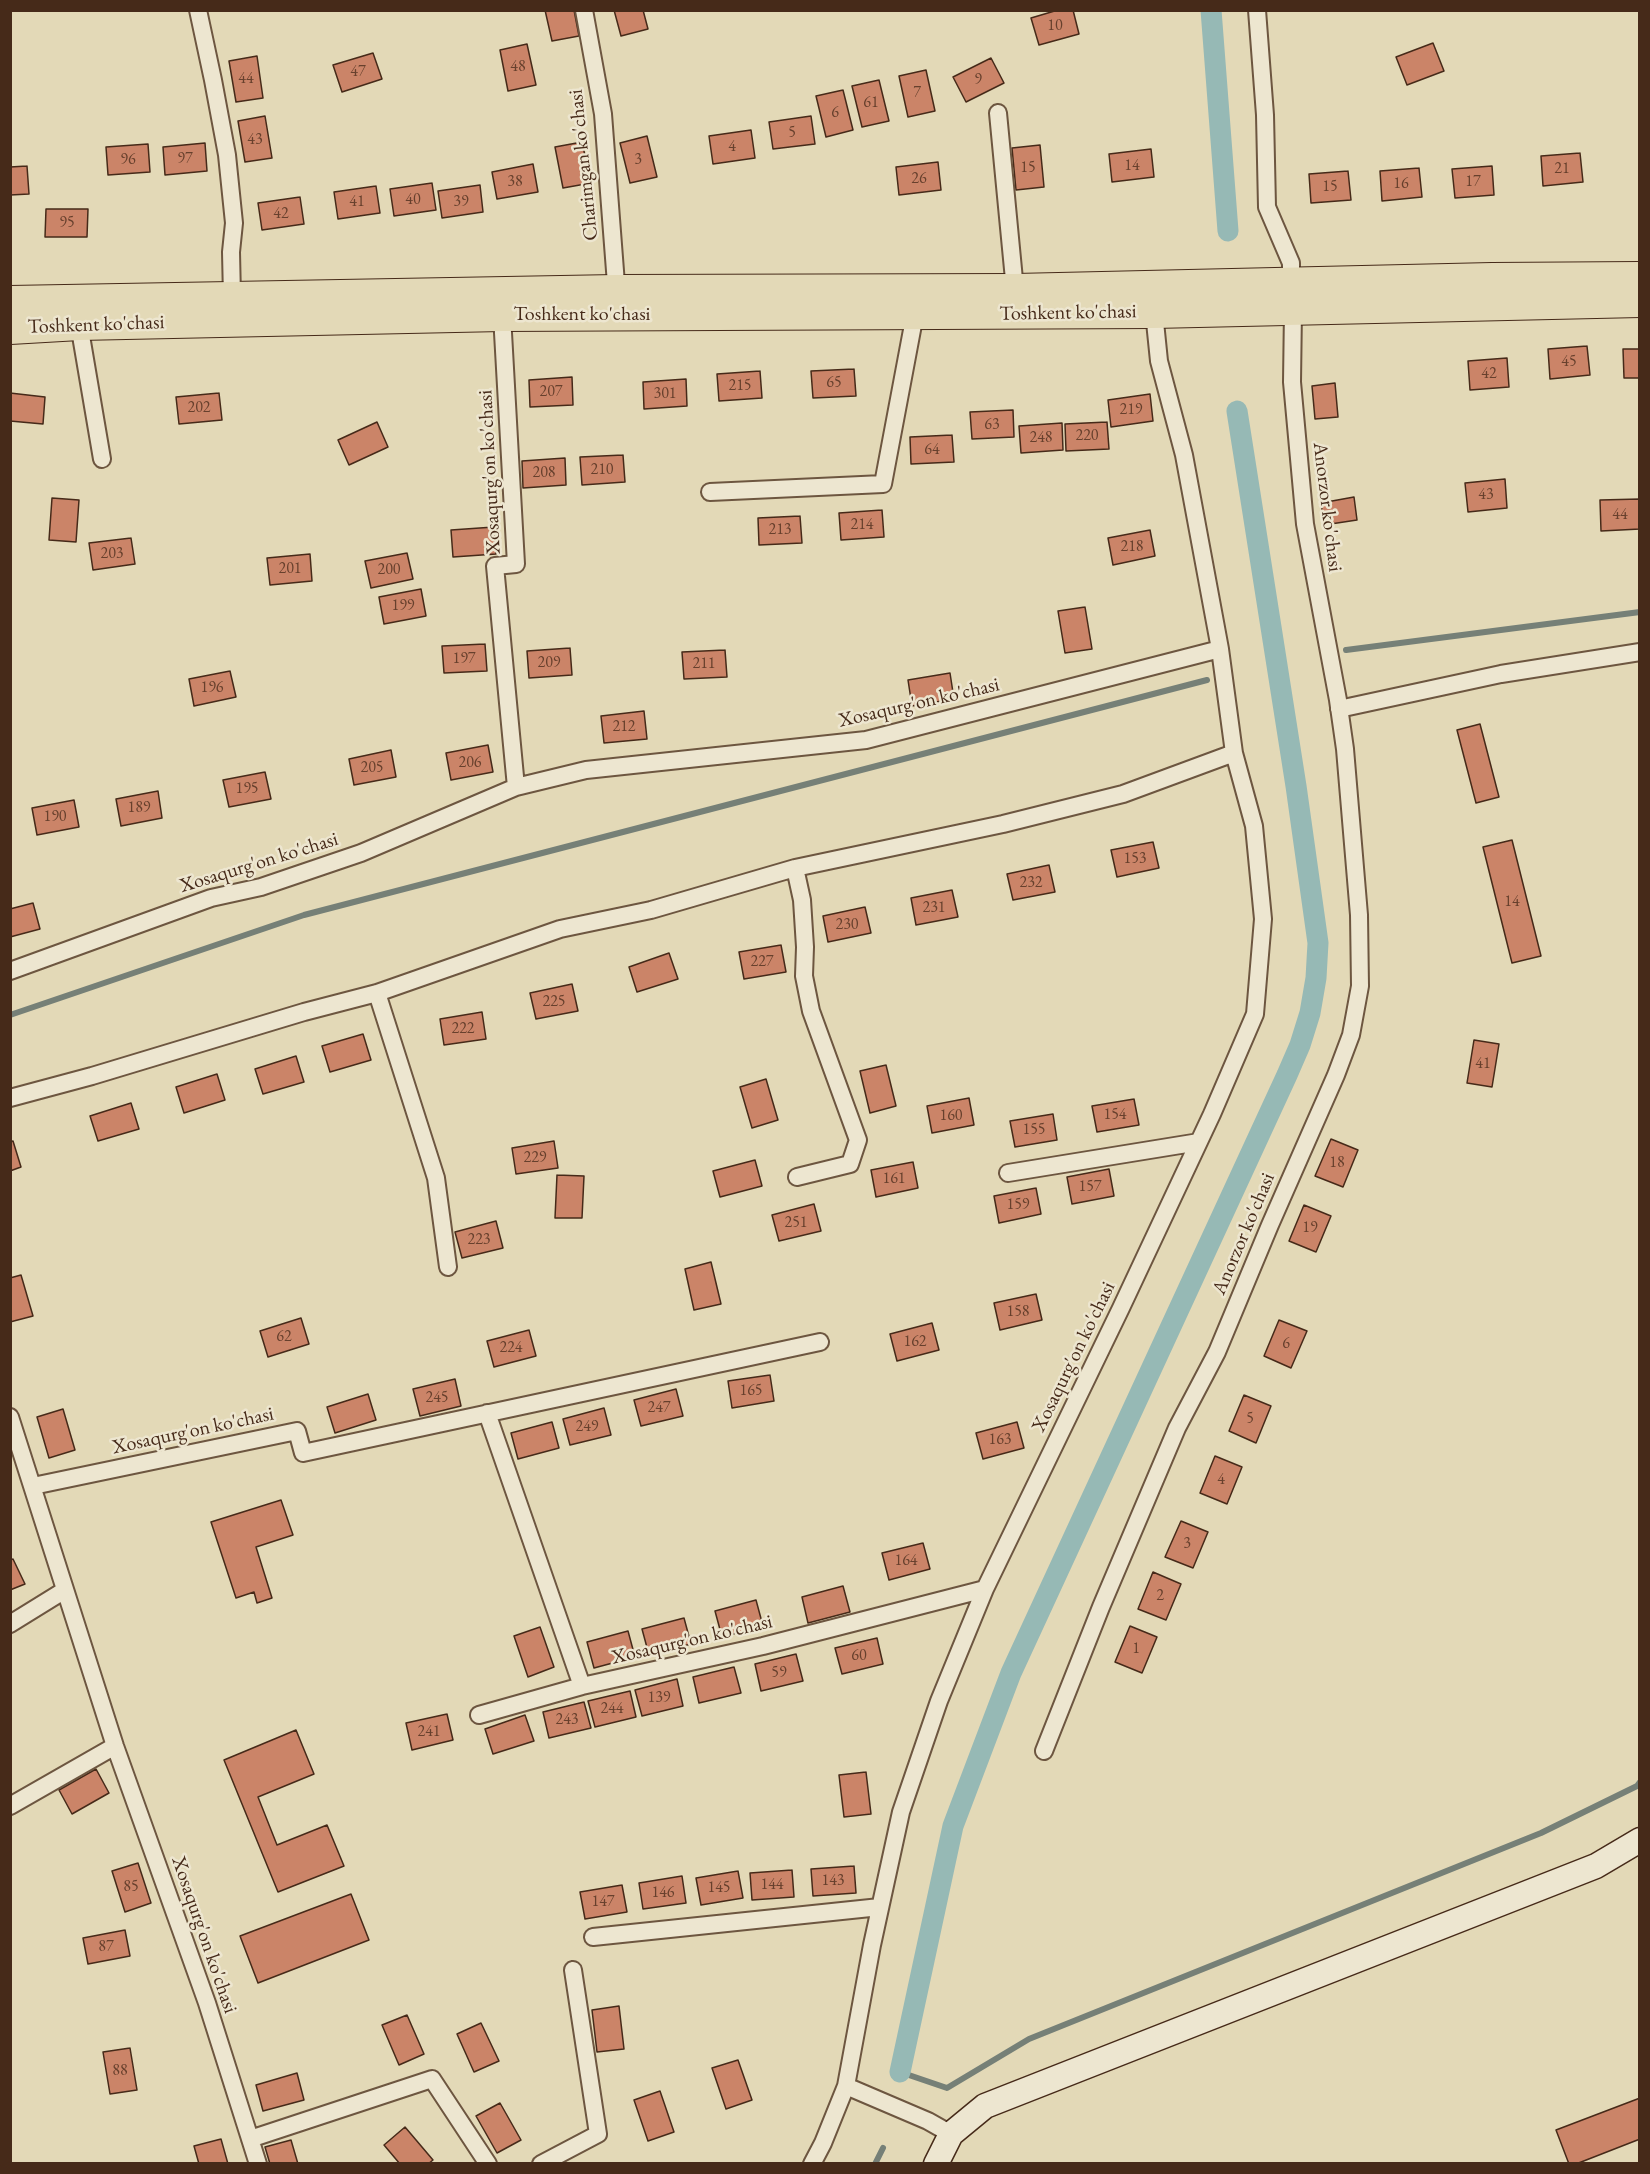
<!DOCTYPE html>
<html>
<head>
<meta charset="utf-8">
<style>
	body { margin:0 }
	#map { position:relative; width:1650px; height:2174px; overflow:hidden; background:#e3d9b7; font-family:"EB Garamond",serif }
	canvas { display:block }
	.frame { position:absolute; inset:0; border:12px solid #462a19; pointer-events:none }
</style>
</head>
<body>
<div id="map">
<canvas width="1650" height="2174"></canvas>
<div class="frame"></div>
</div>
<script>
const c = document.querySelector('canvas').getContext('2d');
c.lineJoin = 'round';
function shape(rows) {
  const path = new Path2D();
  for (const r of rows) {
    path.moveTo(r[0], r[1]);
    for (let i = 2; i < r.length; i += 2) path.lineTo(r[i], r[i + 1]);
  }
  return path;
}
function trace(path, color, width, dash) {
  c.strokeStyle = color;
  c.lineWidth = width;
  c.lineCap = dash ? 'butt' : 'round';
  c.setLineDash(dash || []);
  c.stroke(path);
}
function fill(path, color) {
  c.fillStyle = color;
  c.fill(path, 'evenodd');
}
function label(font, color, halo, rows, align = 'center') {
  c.font = font + ' "EB Garamond",serif';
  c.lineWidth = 5;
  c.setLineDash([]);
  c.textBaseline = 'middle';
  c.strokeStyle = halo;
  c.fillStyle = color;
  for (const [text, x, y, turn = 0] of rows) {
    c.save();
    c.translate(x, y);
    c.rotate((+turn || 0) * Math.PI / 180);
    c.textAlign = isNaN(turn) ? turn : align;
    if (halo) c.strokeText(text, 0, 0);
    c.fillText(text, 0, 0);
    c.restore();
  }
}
const stream = shape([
	[1346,650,1640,612],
	[10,1015,304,915,1207,680],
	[900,2072,947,2088,1029,2039,1541,1833,1637,1786,1640,1782],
	[875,2164,883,2148]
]);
const canal = shape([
	[1211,10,1228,231],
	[900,2072,953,1826,1011,1673,1287,1075,1300,1045,1310,1013,1316,978,1318,943,1296,786,1237,411]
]);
const building = shape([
	[545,10,574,10,579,36,552,41,545,10],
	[614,10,643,10,648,29,621,36,614,10],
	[1058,10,1073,10,1079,34,1039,45,1031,18,1058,10],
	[1433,43,1444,71,1407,85,1396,57,1433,43],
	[527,44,536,85,508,91,500,50,527,44],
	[373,53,382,79,342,92,333,65,373,53],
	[257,56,263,98,236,102,229,61,257,56],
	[991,58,1004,83,966,102,953,77,991,58],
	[926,70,935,111,908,117,899,76,926,70],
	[879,80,889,121,862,127,852,86,879,80],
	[843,90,853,130,826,137,816,96,843,90],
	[265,116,272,158,245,162,238,121,265,116],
	[811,116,815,144,773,149,769,122,811,116],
	[751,130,755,158,713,164,709,136,751,130],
	[647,136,657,177,630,183,620,143,647,136],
	[582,142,591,183,563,188,555,147,582,142],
	[205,143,207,171,165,175,163,147,205,143],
	[148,144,150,172,108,175,106,147,148,144],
	[1040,145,1044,187,1016,190,1012,148,1040,145],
	[1151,149,1154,177,1112,182,1109,154,1151,149],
	[1580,153,1583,182,1543,186,1541,156,1580,153],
	[938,162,941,190,899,195,896,167,938,162],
	[533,164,538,192,497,199,492,172,533,164],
	[27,166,29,194,10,195,10,167,27,166],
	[1492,166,1494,195,1455,198,1452,169,1492,166],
	[1419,168,1422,197,1382,201,1380,171,1419,168],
	[1348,171,1351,200,1311,203,1309,174,1348,171],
	[432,183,436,210,394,216,390,189,432,183],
	[480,185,483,212,442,218,438,191,480,185],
	[376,186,380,213,338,219,334,192,376,186],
	[300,197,304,224,262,230,258,203,300,197],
	[46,209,88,209,87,237,45,237,46,209],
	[1587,346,1590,375,1550,379,1548,349,1587,346],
	[1623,349,1640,349,1640,378,1624,378,1623,349],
	[1507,358,1509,387,1470,390,1468,361,1507,358],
	[854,369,856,396,813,398,811,371,854,369],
	[760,371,762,398,719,401,717,374,760,371],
	[572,377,573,405,530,407,529,380,572,377],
	[686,379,687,406,644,409,643,382,686,379],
	[1335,383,1338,417,1315,419,1312,386,1335,383],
	[10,393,45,397,43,424,10,421,10,393],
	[219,393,222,420,179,424,176,397,219,393],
	[1150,394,1153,421,1111,427,1108,400,1150,394],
	[1013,410,1014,437,972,439,970,412,1013,410],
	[377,422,388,447,349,465,338,440,377,422],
	[1107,422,1109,449,1066,451,1065,424,1107,422],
	[1062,423,1063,450,1021,453,1019,426,1062,423],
	[952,435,954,462,911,464,910,437,952,435],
	[623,455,625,482,582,485,580,457,623,455],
	[565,458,566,485,523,488,522,461,565,458],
	[1505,479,1507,508,1468,512,1465,483,1505,479],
	[1354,497,1357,520,1324,525,1321,503,1354,497],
	[52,498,79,500,76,542,49,540,52,498],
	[1640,499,1640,529,1601,531,1600,500,1640,499],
	[882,510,884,537,841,540,839,513,882,510],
	[800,516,802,543,759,545,758,518,800,516],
	[494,527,496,554,453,557,451,530,494,527],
	[1150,530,1155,556,1113,565,1108,538,1150,530],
	[131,538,135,564,93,570,89,543,131,538],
	[407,553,413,579,371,588,365,561,407,553],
	[310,554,312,581,270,585,267,558,310,554],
	[421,589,426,616,384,624,379,597,421,589],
	[1085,607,1092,649,1065,653,1058,611,1085,607],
	[485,644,487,671,444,673,442,646,485,644],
	[570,648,572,675,529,678,527,651,570,648],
	[725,650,727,677,684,679,682,652,725,650],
	[230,671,236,697,194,706,189,679,230,671],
	[950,673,954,699,912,706,908,680,950,673],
	[644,711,647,739,604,743,601,716,644,711],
	[1480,724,1499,797,1476,803,1457,730,1480,724],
	[488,745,493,772,451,780,446,753,488,745],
	[391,750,396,777,354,785,349,759,391,750],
	[265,772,271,799,229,807,223,780,265,772],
	[158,791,162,818,121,826,116,799,158,791],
	[74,800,79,827,37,835,32,808,74,800],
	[1512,840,1541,956,1512,963,1483,847,1512,840],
	[1153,842,1159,868,1117,877,1111,850,1153,842],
	[1049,865,1055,892,1013,900,1007,874,1049,865],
	[952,890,958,917,916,925,911,898,952,890],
	[33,903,40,929,10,937,10,909,33,903],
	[865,907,871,933,828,942,823,916,865,907],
	[781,945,786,972,744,979,739,952,781,945],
	[669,953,678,979,637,992,629,967,669,953],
	[572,984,578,1011,536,1019,530,993,572,984],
	[482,1012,486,1039,444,1045,440,1019,482,1012],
	[363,1034,371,1060,330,1072,322,1046,363,1034],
	[1474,1040,1499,1044,1492,1087,1467,1083,1474,1040],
	[296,1056,304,1082,263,1094,255,1069,296,1056],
	[886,1065,896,1106,870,1113,860,1071,886,1065],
	[217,1074,225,1100,184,1113,176,1087,217,1074],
	[766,1079,778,1120,752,1128,740,1087,766,1079],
	[969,1098,974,1125,932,1133,927,1106,969,1098],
	[1134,1099,1139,1125,1097,1132,1092,1106,1134,1099],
	[131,1103,139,1129,98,1141,90,1116,131,1103],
	[1053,1114,1057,1140,1015,1147,1010,1121,1053,1114],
	[1331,1139,1358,1150,1343,1187,1315,1176,1331,1139],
	[13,1141,21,1167,10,1171,10,1142,13,1141],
	[554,1141,558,1168,516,1174,512,1148,554,1141],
	[755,1160,762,1186,720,1197,713,1171,755,1160],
	[913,1162,918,1188,876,1197,871,1170,913,1162],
	[1109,1169,1114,1196,1072,1204,1067,1177,1109,1169],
	[557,1175,584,1176,582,1218,555,1218,557,1175],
	[1036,1188,1041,1214,999,1223,994,1196,1036,1188],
	[814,1204,821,1231,779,1241,772,1215,814,1204],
	[1304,1205,1331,1216,1316,1252,1289,1241,1304,1205],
	[496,1221,503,1248,462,1258,455,1232,496,1221],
	[711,1262,721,1304,694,1310,685,1269,711,1262],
	[21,1275,33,1316,10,1322,10,1278,21,1275],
	[1036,1294,1042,1320,1000,1330,994,1303,1036,1294],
	[301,1318,309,1344,268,1357,260,1331,301,1318],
	[1279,1320,1307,1331,1291,1368,1264,1356,1279,1320],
	[932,1323,939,1350,897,1361,890,1334,932,1323],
	[529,1330,536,1356,494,1367,487,1341,529,1330],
	[770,1375,774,1401,732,1408,728,1381,770,1375],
	[455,1379,461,1406,420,1416,413,1389,455,1379],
	[676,1389,683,1416,641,1426,634,1400,676,1389],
	[368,1394,376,1420,335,1433,327,1407,368,1394],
	[1244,1395,1271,1406,1256,1443,1229,1431,1244,1395],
	[604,1408,611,1435,570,1445,563,1419,604,1408],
	[63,1409,75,1450,49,1458,37,1417,63,1409],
	[552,1422,559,1448,518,1459,511,1433,552,1422],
	[1017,1422,1024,1448,983,1459,976,1433,1017,1422],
	[1215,1456,1242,1467,1227,1504,1200,1493,1215,1456],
	[281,1500,293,1535,256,1547,272,1598,257,1603,254,1592,236,1598,211,1522,281,1500],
	[1181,1521,1208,1532,1193,1568,1165,1557,1181,1521],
	[923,1543,930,1569,889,1580,882,1553,923,1543],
	[13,1559,25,1584,10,1590,10,1560,13,1559],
	[1153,1572,1181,1584,1166,1620,1138,1609,1153,1572],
	[843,1586,850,1612,808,1623,802,1597,843,1586],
	[756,1600,763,1626,722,1637,715,1611,756,1600],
	[684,1618,691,1644,649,1655,642,1629,684,1618],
	[1130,1626,1157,1637,1142,1673,1115,1662,1130,1626],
	[540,1627,554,1667,528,1677,514,1636,540,1627],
	[628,1631,635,1657,594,1668,587,1642,628,1631],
	[877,1638,883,1664,842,1674,835,1648,877,1638],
	[796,1654,803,1681,761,1691,755,1664,796,1654],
	[734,1667,741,1693,699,1703,693,1677,734,1667],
	[677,1679,683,1706,642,1716,635,1690,677,1679],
	[630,1691,636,1717,595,1727,588,1701,630,1691],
	[584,1702,591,1728,549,1738,543,1712,584,1702],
	[447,1714,453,1740,412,1750,406,1723,447,1714],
	[525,1715,534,1741,493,1754,485,1729,525,1715],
	[296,1730,314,1774,258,1797,277,1845,327,1825,344,1866,278,1892,224,1760,296,1730],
	[96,1769,109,1793,72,1814,59,1790,96,1769],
	[866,1772,871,1814,844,1817,839,1775,866,1772],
	[138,1863,151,1903,125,1912,112,1871,138,1863],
	[854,1866,856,1893,813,1896,811,1869,854,1866],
	[792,1870,794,1897,752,1900,750,1873,792,1870],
	[738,1871,743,1898,701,1905,696,1878,738,1871],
	[682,1876,686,1903,643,1909,639,1883,682,1876],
	[622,1885,627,1912,585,1919,580,1892,622,1885],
	[351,1894,369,1940,258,1983,240,1936,351,1894],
	[125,1930,130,1956,88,1964,83,1938,125,1930],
	[619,2006,624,2049,597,2052,592,2010,619,2006],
	[407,2015,424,2054,399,2065,382,2025,407,2015],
	[481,2023,499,2061,474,2072,457,2034,481,2023],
	[130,2048,137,2090,110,2094,103,2052,130,2048],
	[738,2060,752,2100,726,2109,712,2068,738,2060],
	[297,2073,304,2100,263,2111,256,2085,297,2073],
	[660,2091,674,2132,648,2141,634,2100,660,2091],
	[1640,2098,1640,2139,1576,2164,1569,2164,1556,2130,1640,2098],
	[500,2103,521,2140,497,2153,476,2116,500,2103],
	[405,2127,433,2160,428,2164,400,2164,384,2145,405,2127],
	[221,2139,228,2164,199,2164,194,2146,221,2139],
	[291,2140,298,2164,270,2164,265,2147,291,2140]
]);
const street = shape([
	[198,10,213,80,227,155,234,223,231,252,232,297],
	[584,10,603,114,617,297],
	[1257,10,1265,115,1267,207,1291,263,1291,284],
	[998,113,1015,290],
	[502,315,516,564,495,566,516,787],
	[79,324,102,459],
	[710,492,883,484,915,314],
	[1339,709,1501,674,1640,652],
	[795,868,802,900,805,947,804,976,811,1011,858,1140,850,1164,797,1177],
	[10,971,211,898,261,887,361,853,516,787,586,770,866,740,1220,649],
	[377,993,436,1178,448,1267],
	[10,1098,92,1076,304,1012,377,993,560,929,651,910,795,868,1003,824,1123,794,1234,753],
	[1008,1173,1199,1142],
	[10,1417,115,1746,207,2003,258,2164],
	[33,1486,297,1431,303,1453,820,1342],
	[10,1624,65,1590],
	[582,1686,763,1646,985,1589],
	[479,1715,582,1686,487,1413],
	[1044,1751,1101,1607,1177,1428,1217,1352,1270,1225,1336,1075,1351,1035,1360,986,1359,915,1345,749,1338,700,1305,524,1292,382,1293,310],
	[10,1806,115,1746],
	[593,1937,880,1907],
	[846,2086,928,2121,951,2134],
	[250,2139,432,2079,488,2164],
	[541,2164,598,2134,573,1970],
	[812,2164,823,2143,846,2086,872,1945,901,1812,939,1701,985,1589,1121,1308,1212,1114,1255,1014,1263,919,1254,826,1234,753,1220,649,1184,455,1159,361,1154,312]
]);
const secondary = shape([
	[936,2164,951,2134,985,2106,1596,1866,1640,1840]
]);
const highway = shape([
	[10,302,616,291,1015,290,1492,279,1640,278],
	[10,328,79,324,502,315,1154,312,1640,301]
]);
const numberNames = [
	["10",1055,26],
	["48",518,67],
	["47",358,72],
	["44",246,79],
	["9",978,80],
	["7",917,93],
	["61",871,103],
	["6",835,113],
	["5",792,133],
	["43",255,140],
	["4",732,147],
	["97",185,159],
	["96",128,160],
	["3",638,160],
	["14",1132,166],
	["15",1028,168],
	["21",1562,169],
	["26",919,179],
	["38",515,182],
	["17",1473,182],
	["16",1401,184],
	["15",1330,187],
	["40",413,200],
	["41",357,202],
	["39",461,202],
	["42",281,214],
	["95",67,223],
	["45",1569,362],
	["42",1489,374],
	["65",834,383],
	["215",740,386],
	["207",551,392],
	["301",665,394],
	["202",199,408],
	["219",1131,410],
	["63",992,425],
	["220",1087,436],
	["248",1041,438],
	["64",932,450],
	["210",602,470],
	["208",544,473],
	["43",1486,495],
	["44",1620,515],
	["214",862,525],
	["213",780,530],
	["218",1132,547],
	["203",112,554],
	["201",290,569],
	["200",389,570],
	["199",403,606],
	["197",464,659],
	["209",549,663],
	["211",704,664],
	["196",212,688],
	["212",624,727],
	["206",470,763],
	["205",372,768],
	["195",247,789],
	["189",139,808],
	["190",55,817],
	["153",1135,859],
	["232",1031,883],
	["14",1512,902],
	["231",934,908],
	["230",847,925],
	["227",762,962],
	["225",554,1002],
	["222",463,1029],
	["41",1483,1064],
	["154",1115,1115],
	["160",951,1116],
	["155",1034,1130],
	["229",535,1158],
	["18",1337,1163],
	["161",894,1179],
	["157",1090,1187],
	["159",1018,1205],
	["251",796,1223],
	["19",1310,1228],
	["223",479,1240],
	["158",1018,1312],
	["62",284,1337],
	["162",915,1342],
	["6",1286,1344],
	["224",511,1348],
	["165",751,1391],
	["245",437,1398],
	["247",659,1408],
	["5",1250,1419],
	["249",587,1427],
	["163",1000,1440],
	["4",1221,1480],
	["3",1187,1544],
	["164",906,1561],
	["2",1160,1596],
	["1",1136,1649],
	["60",859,1656],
	["59",779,1673],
	["139",659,1698],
	["244",612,1709],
	["243",567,1720],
	["241",429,1732],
	["143",833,1881],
	["144",772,1885],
	["85",131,1887],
	["145",719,1888],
	["146",663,1893],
	["147",603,1902],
	["87",106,1947],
	["88",120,2071]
];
const streetNames = [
	["Charimgan ko'chasi",584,165,-96],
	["Toshkent ko'chasi",1068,313,-1],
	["Toshkent ko'chasi",582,315],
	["Toshkent ko'chasi",96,325,-2],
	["Xosaqurg'on ko'chasi",490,472,-93],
	["Anorzor ko'chasi",1327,507,83],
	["Xosaqurg'on ko'chasi",919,703,-13],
	["Xosaqurg'on ko'chasi",259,863,-17],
	["Anorzor ko'chasi",1244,1234,-67],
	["Xosaqurg'on ko'chasi",1074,1357,-64],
	["Xosaqurg'on ko'chasi",193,1431,-12],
	["Xosaqurg'on ko'chasi",692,1640,-13],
	["Xosaqurg'on ko'chasi",204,1935,71]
];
trace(stream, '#768077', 6);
trace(canal, '#96b9b5', 21);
fill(building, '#cb8468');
trace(building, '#462a19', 1.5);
trace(street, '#6d5640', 20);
trace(secondary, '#462a19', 27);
trace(highway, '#462a19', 34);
trace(street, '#ede6d0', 16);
trace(secondary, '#ede6d0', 24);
trace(highway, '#e3d9b7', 32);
label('16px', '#67402d', null, numberNames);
label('20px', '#462a19', '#ede6d0', streetNames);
</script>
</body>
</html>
